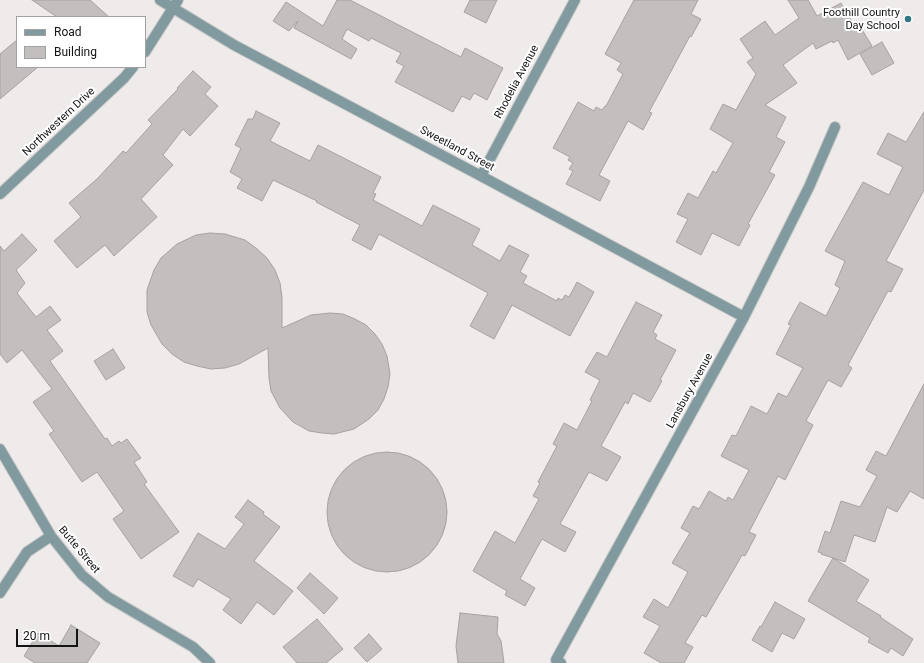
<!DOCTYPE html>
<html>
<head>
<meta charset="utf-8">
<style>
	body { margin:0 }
	#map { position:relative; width:924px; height:663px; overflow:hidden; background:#efebeb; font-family:Roboto,sans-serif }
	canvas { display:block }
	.legend { position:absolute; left:16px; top:16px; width:130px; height:52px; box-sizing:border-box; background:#fff; border:1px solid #a1a1a1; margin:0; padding:5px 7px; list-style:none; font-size:12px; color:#151414 }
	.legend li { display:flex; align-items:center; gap:8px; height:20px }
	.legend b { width:20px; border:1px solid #a1a1a1 }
	.scale { position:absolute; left:16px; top:629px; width:62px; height:18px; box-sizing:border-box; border:2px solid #151414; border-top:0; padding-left:5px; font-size:12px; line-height:14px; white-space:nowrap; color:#151414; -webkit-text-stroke:3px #fff; paint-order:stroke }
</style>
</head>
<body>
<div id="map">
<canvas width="924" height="663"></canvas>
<ul class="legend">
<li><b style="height:5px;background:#819a9f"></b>Road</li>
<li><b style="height:11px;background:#c3bfbf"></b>Building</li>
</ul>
<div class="scale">20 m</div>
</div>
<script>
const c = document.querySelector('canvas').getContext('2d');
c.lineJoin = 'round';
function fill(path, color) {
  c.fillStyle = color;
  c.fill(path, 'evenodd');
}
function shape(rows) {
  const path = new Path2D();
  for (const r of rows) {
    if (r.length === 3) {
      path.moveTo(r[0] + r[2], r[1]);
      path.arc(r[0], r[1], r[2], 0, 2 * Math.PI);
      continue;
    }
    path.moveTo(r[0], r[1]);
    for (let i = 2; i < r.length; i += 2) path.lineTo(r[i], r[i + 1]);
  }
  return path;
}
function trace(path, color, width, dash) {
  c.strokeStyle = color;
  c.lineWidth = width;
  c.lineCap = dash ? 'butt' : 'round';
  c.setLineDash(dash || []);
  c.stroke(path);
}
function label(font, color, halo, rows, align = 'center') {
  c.font = font + ' Roboto,sans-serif';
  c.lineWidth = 4;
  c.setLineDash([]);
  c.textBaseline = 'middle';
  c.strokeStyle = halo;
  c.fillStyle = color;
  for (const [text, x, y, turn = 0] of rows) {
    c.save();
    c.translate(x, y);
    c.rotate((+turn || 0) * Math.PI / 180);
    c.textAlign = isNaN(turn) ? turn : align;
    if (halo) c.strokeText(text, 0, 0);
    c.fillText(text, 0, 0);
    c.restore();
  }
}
const building = shape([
	[32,0,90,0,109,17,57,17,32,0],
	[337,0,350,0,461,57,465,48,503,68,487,100,474,93,470,100,462,96,453,112,395,82,404,66,396,62,401,53,371,38,369,41,347,29,342,39,357,49,351,59,294,28,298,21,289,31,273,21,286,2,323,26,337,0],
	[470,0,497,0,486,23,464,12,470,0],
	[634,0,698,0,691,14,701,19,691,37,690,36,649,112,652,113,643,130,628,121,599,175,610,181,600,201,566,184,573,171,569,169,573,163,568,160,570,157,553,148,578,102,594,111,596,107,602,110,605,106,606,106,623,74,617,70,621,63,605,54,634,0],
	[788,0,808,0,817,16,841,3,854,25,858,23,872,46,848,60,838,40,833,43,832,41,816,49,813,43,783,65,797,83,765,105,786,117,776,137,785,142,769,172,775,175,748,224,750,225,739,246,712,233,701,255,676,242,688,219,677,214,688,193,698,198,713,171,716,173,733,143,710,129,723,104,736,110,756,74,747,62,753,58,740,39,765,21,775,35,799,18,788,0],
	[17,40,17,67,38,67,0,99,0,54,17,40],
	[882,42,894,63,872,75,860,54,882,42],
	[193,71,211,87,205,94,218,106,190,136,183,129,163,155,173,165,141,199,157,217,114,256,105,245,77,268,54,241,81,217,69,203,97,179,123,151,126,153,152,124,148,120,178,89,177,88,193,71],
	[256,111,280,123,270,141,310,161,318,145,381,177,373,193,376,194,373,200,422,226,433,205,480,229,472,245,500,261,509,245,529,255,520,272,527,276,523,283,557,301,558,298,562,300,565,295,569,297,577,282,594,292,570,336,512,305,494,339,470,326,488,293,379,234,371,250,352,240,360,225,316,202,317,201,273,180,262,201,237,188,242,179,230,172,241,148,235,145,248,119,253,119,256,111],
	[924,112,924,190,886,261,903,269,891,292,888,291,848,365,852,368,841,387,828,380,806,421,813,425,785,480,778,476,749,532,756,535,745,556,742,555,737,564,706,617,702,615,685,643,693,647,684,663,661,663,644,653,660,626,643,617,654,599,668,608,688,572,672,563,690,533,681,528,693,506,699,509,709,491,726,501,728,497,733,500,749,470,721,456,732,435,736,436,751,406,767,414,778,393,787,397,803,368,776,354,791,325,788,324,800,302,826,316,840,288,835,285,845,261,825,251,863,182,889,195,903,167,877,154,888,133,906,142,924,112],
	[210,233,225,234,245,240,256,248,267,258,275,270,280,283,282,297,282,328,311,315,330,313,343,314,355,319,366,325,375,334,382,344,387,356,390,374,388,387,384,399,378,410,369,419,354,429,334,434,322,433,309,431,293,422,280,408,271,391,269,378,268,348,239,364,225,368,211,369,197,366,184,362,172,354,162,344,151,325,147,312,147,290,154,270,161,258,177,244,196,235,210,233],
	[22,234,37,250,16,270,25,283,17,293,36,317,50,306,61,320,47,330,63,351,50,361,105,439,107,438,112,446,119,441,121,443,127,439,141,458,134,462,147,482,144,484,179,532,141,559,113,519,124,511,97,472,82,482,49,434,54,431,33,402,52,389,22,350,7,363,0,354,0,246,4,251,22,234],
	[636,302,662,315,653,332,657,335,655,339,676,350,660,380,662,381,650,402,633,393,628,404,625,402,618,415,601,446,621,457,607,481,589,472,560,524,576,532,565,552,542,539,520,579,535,588,525,606,505,595,507,591,473,571,495,531,515,543,539,499,533,496,540,483,538,482,557,446,553,444,564,423,577,430,592,401,590,400,600,380,585,372,597,352,607,357,636,302],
	[113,349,125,368,106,380,94,361,113,349],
	[924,384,924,499,910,491,897,512,887,507,875,542,854,535,845,562,821,554,822,553,818,552,825,531,830,533,841,501,860,507,877,476,866,470,876,451,886,456,924,384],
	[387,512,60],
	[248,500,264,512,263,514,280,527,254,561,293,591,274,615,257,602,241,624,223,610,231,599,198,579,193,587,173,576,198,533,225,549,244,524,235,517,248,500],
	[833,558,869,580,856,601,881,616,880,617,913,639,903,656,891,648,888,653,868,642,870,638,808,601,833,558],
	[310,573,338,598,324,614,297,588,310,573],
	[775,602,805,619,794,639,782,633,772,652,752,640,760,626,761,627,775,602],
	[460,613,498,617,497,634,501,641,504,663,458,663,456,646,460,613],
	[317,619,343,649,326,663,297,663,283,647,317,619],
	[71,625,100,643,87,663,35,663,24,656,38,633,59,646,71,625],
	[369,634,382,649,367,662,354,648,369,634]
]);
const street = shape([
	[160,0,234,45,481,176,744,317],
	[145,52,178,0],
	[481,176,575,0],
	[0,194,124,78,133,67],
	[0,449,51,536,82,575,108,597,193,647,210,663],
	[0,593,27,552,51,536],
	[561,663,556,660,744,317,809,187,835,127]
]);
const markers = [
	[908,19,4,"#307683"]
];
const poiNames = [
	["Foothill Country",900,13],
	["Day School",900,26]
];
const streetNames = [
	["Rhodelia Avenue",517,82,-62],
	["Northwestern Drive",59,122,-43],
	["Sweetland Street",457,149,28],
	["Lansbury Avenue",690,391,-61],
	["Butte Street",79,550,50]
];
fill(building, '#c3bfbf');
trace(building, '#a5a2a1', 1);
trace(street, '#ccc9c9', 12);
trace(street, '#819a9f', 10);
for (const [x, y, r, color] of markers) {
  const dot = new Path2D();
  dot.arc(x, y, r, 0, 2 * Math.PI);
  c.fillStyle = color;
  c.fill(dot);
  trace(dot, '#fff', 1.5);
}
label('11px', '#151414', '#fff', poiNames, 'right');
label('11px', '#151414', '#fff', streetNames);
</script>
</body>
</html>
